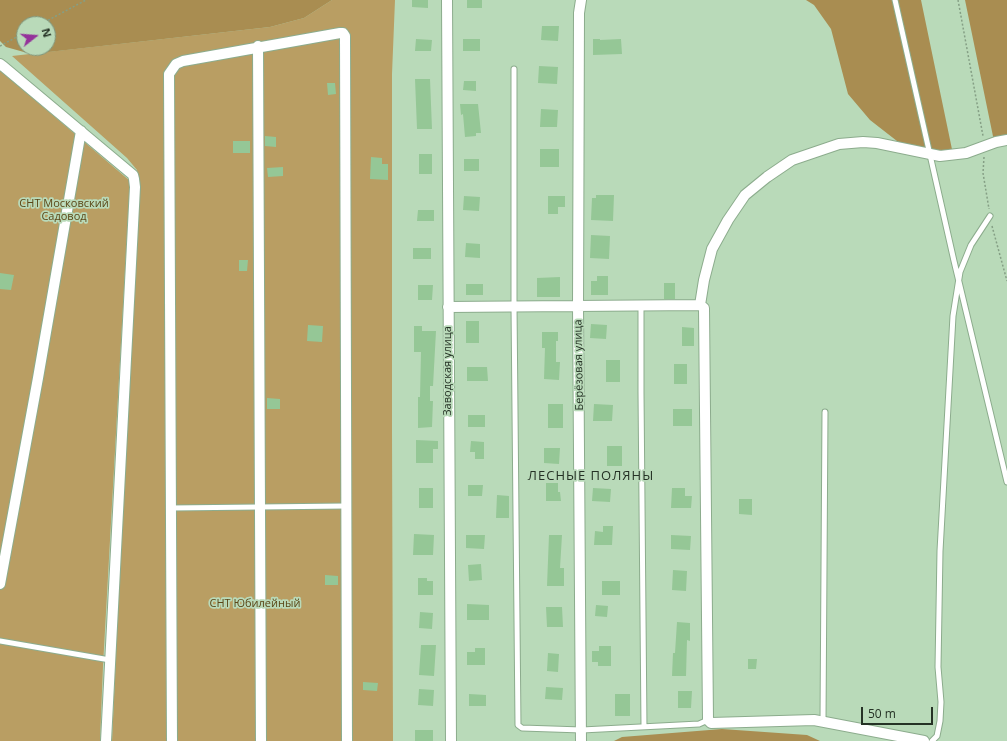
<!DOCTYPE html>
<html>
<head>
<meta charset="utf-8">
<style>
	body { margin:0 }
	#map { position:relative; width:1007px; height:741px; overflow:hidden; background:#b9dab9; font-family:"Open Sans",sans-serif }
	canvas { display:block }
	.north { position:absolute; left:16px; top:16px; width:40px; height:40px; box-sizing:border-box; background:#b9dab9; border:1px solid #7e977e; border-radius:50%; rotate:73deg; font-size:11px; font-weight:700; line-height:16px; text-align:center; color:#253225 }
	.north::after { content:''; display:block; margin:auto; width:14px; height:18px; background:#94339a; clip-path:polygon(50% 0,100% 100%,50% 72%,0 100%) }
	.scale { position:absolute; left:861px; top:707px; width:72px; height:18px; box-sizing:border-box; border:2px solid #253225; border-top:0; padding-left:5px; font-size:12px; line-height:14px; white-space:nowrap; color:#253225; -webkit-text-stroke:3px #b9dab9; paint-order:stroke }
</style>
</head>
<body>
<div id="map">
<canvas width="1007" height="741"></canvas>
<div class="north">N</div>
<div class="scale">50 m</div>
</div>
<script>
const c = document.querySelector('canvas').getContext('2d');
c.lineJoin = 'round';
function fill(path, color) {
  c.fillStyle = color;
  c.fill(path, 'evenodd');
}
function shape(rows) {
  const path = new Path2D();
  for (const r of rows) {
    path.moveTo(r[0], r[1]);
    for (let i = 2; i < r.length; i += 2) path.lineTo(r[i], r[i + 1]);
  }
  return path;
}
function trace(path, color, width, dash) {
  c.strokeStyle = color;
  c.lineWidth = width;
  c.lineCap = dash ? 'butt' : 'round';
  c.setLineDash(dash || []);
  c.stroke(path);
}
function label(font, color, halo, rows, align = 'center') {
  c.font = font + ' "Open Sans",sans-serif';
  c.lineWidth = 3.5;
  c.setLineDash([]);
  c.textBaseline = 'middle';
  c.strokeStyle = halo;
  c.fillStyle = color;
  for (const [text, x, y, turn = 0] of rows) {
    c.save();
    c.translate(x, y);
    c.rotate((+turn || 0) * Math.PI / 180);
    c.textAlign = isNaN(turn) ? turn : align;
    if (halo) c.strokeText(text, 0, 0);
    c.fillText(text, 0, 0);
    c.restore();
  }
}
const green = shape([
	[332,0,395,0,392,74,392,432,393,741,112,741,123,497,139,182,137,170,127,158,12,56,270,27,304,18],
	[0,66,7,76,130,181,103,666,100,741,0,741]
]);
const forest = shape([
	[0,0,332,0,304,18,270,27,31,54,6,47,0,41],
	[24,24,48,24,48,48,24,48],
	[806,0,921,0,954,159,934,161,897,141,870,120,848,94,831,29,814,5],
	[965,0,1007,0,1007,146,995,146],
	[722,729,807,735,820,741,614,741,622,737]
]);
const building = shape([
	[412,0,428,0,428,8,412,7],
	[467,0,482,0,482,8,467,8],
	[542,26,559,26,558,41,541,40],
	[416,39,432,40,431,51,415,51],
	[463,39,480,39,480,51,463,51],
	[593,39,600,39,600,40,621,39,622,54,593,55],
	[539,66,558,67,557,84,538,83],
	[415,79,430,79,432,129,417,129],
	[464,81,476,81,476,91,463,90],
	[327,83,335,83,336,94,328,95],
	[460,104,478,104,481,133,476,133,476,136,465,137,463,114,461,115],
	[541,109,558,110,557,127,540,127],
	[265,136,276,137,276,147,265,146],
	[233,141,250,141,250,153,233,153],
	[540,149,559,149,559,167,540,167],
	[419,154,432,154,432,174,419,174],
	[371,157,382,158,382,164,388,164,388,180,370,179],
	[464,159,479,159,479,171,464,171],
	[283,167,283,176,268,177,267,168],
	[596,195,614,195,613,221,591,220,592,198,596,198],
	[464,196,480,197,479,211,463,210],
	[548,196,565,196,565,207,558,207,558,214,548,214],
	[418,210,434,210,434,221,417,221],
	[591,235,610,236,609,259,590,258],
	[466,243,480,244,480,258,465,257],
	[413,248,431,248,431,259,413,259],
	[239,260,248,260,247,271,239,271],
	[0,273,14,275,11,290,0,289],
	[597,276,608,276,608,295,591,295,591,281,597,281],
	[560,277,560,297,537,297,537,278],
	[664,283,675,283,675,299,664,299],
	[466,284,483,284,483,295,466,295],
	[418,285,433,285,432,300,418,300],
	[466,321,479,321,479,343,466,343],
	[591,324,607,325,606,339,590,338],
	[308,325,323,326,322,342,307,341],
	[414,326,422,326,422,331,436,331,433,386,430,386,430,401,433,401,432,427,418,428,418,397,420,397,421,352,414,352],
	[682,327,694,328,694,346,682,346],
	[542,332,558,332,558,341,556,341,556,362,560,362,559,380,544,379,545,348,542,348],
	[606,360,620,360,620,382,606,382],
	[674,364,687,364,687,384,674,384],
	[467,367,487,367,488,381,467,381],
	[267,398,280,399,280,409,267,409],
	[548,404,563,404,563,428,548,428],
	[594,404,613,405,612,421,593,421],
	[673,409,692,409,692,426,673,426],
	[468,415,485,415,485,427,468,427],
	[416,440,438,441,438,449,433,449,433,463,416,463],
	[471,441,484,442,484,459,475,459,475,452,470,452],
	[607,446,622,446,622,466,607,466],
	[544,448,560,448,559,464,544,463],
	[546,483,558,483,558,492,560,492,561,501,546,501],
	[468,485,483,485,482,496,468,496],
	[419,488,433,488,433,508,419,508],
	[593,488,611,489,610,502,592,501],
	[672,488,685,488,685,496,692,496,691,508,671,508],
	[497,495,509,496,509,518,496,518],
	[739,499,752,499,752,515,739,514],
	[603,526,613,526,612,545,594,545,595,531,603,532],
	[414,534,434,535,433,555,413,555],
	[466,535,485,535,484,549,466,548],
	[549,535,562,535,560,568,564,568,564,586,547,586],
	[671,535,691,536,690,550,671,549],
	[481,564,482,580,469,581,468,565],
	[673,570,687,571,686,591,672,590],
	[325,575,338,576,338,585,325,585],
	[418,578,427,578,427,581,433,581,433,595,418,595],
	[602,581,620,581,620,595,602,595],
	[467,604,489,605,489,620,467,620],
	[596,605,608,606,607,617,595,616],
	[546,607,562,607,563,627,547,627],
	[420,612,433,613,432,629,419,628],
	[677,622,690,623,690,641,687,640,686,676,672,676,673,653,675,653],
	[421,645,436,645,434,676,419,675],
	[599,646,611,646,611,666,598,666,598,662,592,662,592,651,599,651],
	[475,648,485,648,485,665,467,665,467,652,475,652],
	[548,653,559,654,558,672,547,671],
	[748,659,757,659,756,669,748,669],
	[363,682,378,683,377,691,363,690],
	[546,687,563,688,562,700,545,699],
	[419,689,434,690,433,706,418,705],
	[678,691,692,691,691,708,678,708],
	[469,694,486,695,486,706,469,706],
	[615,694,630,694,630,716,615,716],
	[415,730,433,730,433,741,415,741]
]);
const path = shape([
	[958,0,983,136],
	[41,24,86,0],
	[0,46,24,33],
	[984,157,983,173,989,209],
	[992,226,1007,281]
]);
const service = shape([
	[895,0,954,261,1007,482],
	[514,69,514,306,518,725,522,728,582,730,699,724,708,720],
	[641,306,641,392,644,727],
	[171,508,346,506],
	[0,641,110,660],
	[823,721,825,412],
	[932,741,937,736,940,721,941,702,938,667,940,551,953,316,960,272,971,245,990,216]
]);
const minor = shape([
	[447,0,451,741],
	[581,0,579,13,578,306,581,741],
	[258,46,261,741],
	[0,64,4,67,133,175,134,179,135,187,106,741],
	[700,305,704,280,712,249,728,220,745,195,767,177,792,160,839,144,863,142,877,143,940,156,966,153,996,142,1007,140],
	[448,307,700,305,704,308,708,720,711,723,814,720,924,741],
	[0,584,38,378,81,131],
	[172,741,169,74,176,64,183,61,340,33,343,33,345,36,347,741]
]);
const parkNames = [
	["СНТ Московский",64,204],
	["Садовод",64,217],
	["СНТ Юбилейный",255,604]
];
const streetNames = [
	["Берёзовая улица",579,365,-91],
	["Заводская улица",448,371,-90]
];
const quarterNames = [
	["ЛЕСНЫЕ ПОЛЯНЫ",591,476]
];
fill(green, '#b99e63');
fill(forest, '#a98d51');
fill(building, '#95c796');
trace(service, '#8cac8d', 7);
trace(minor, '#8cac8d', 12);
trace(path, '#859f85', 1.5, [2, 2]);
trace(service, '#fff', 5);
trace(minor, '#fff', 10);
label('11px', '#5b4717', '#b9dab9', parkNames);
label('11px', '#253225', '#b9dab9', streetNames);
c.letterSpacing = '1px';
label('13px', '#253225', '#b9dab9', quarterNames);
c.letterSpacing = '0px';
</script>
</body>
</html>
